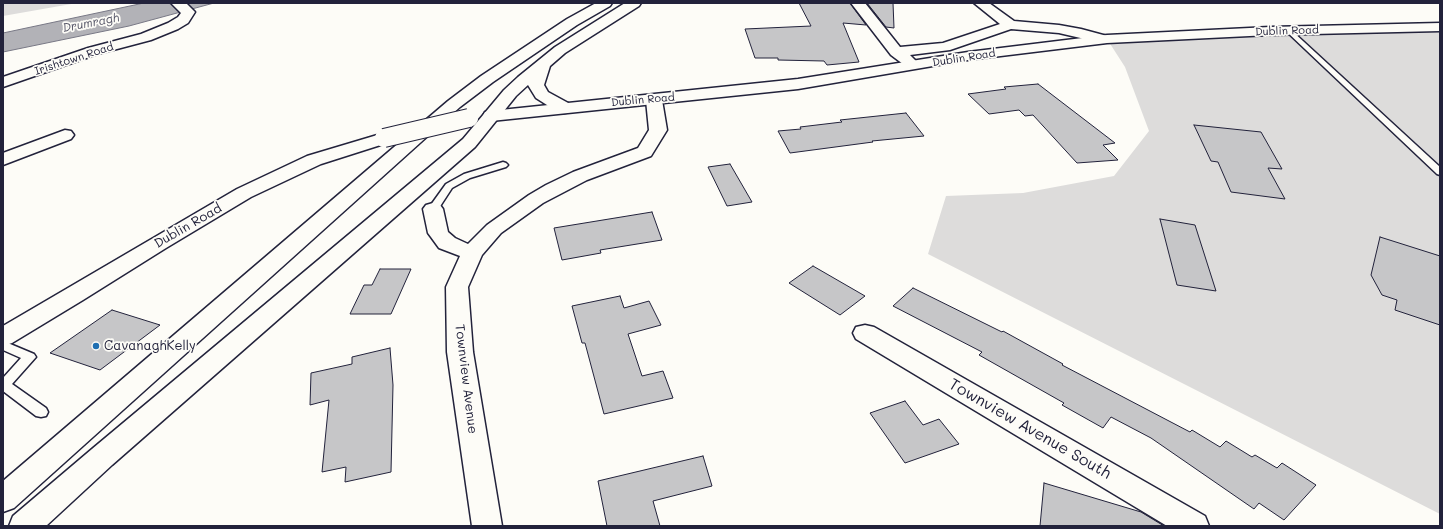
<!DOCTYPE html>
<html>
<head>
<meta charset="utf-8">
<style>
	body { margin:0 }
	#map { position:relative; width:1443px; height:529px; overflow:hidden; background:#fdfcf7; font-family:Mali,sans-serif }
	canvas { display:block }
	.frame { position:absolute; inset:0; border:4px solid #22223b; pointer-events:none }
</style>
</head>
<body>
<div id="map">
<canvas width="1443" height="529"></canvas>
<div class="frame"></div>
</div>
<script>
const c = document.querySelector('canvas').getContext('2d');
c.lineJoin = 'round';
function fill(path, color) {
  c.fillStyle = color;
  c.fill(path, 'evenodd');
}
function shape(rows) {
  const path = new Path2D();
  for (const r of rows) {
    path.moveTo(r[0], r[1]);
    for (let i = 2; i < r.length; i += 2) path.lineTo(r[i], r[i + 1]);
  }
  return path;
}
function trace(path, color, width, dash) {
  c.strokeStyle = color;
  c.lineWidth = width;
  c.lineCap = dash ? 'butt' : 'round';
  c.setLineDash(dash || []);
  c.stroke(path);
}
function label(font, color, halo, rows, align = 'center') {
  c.font = font + ' Mali,sans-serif';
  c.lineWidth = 3.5;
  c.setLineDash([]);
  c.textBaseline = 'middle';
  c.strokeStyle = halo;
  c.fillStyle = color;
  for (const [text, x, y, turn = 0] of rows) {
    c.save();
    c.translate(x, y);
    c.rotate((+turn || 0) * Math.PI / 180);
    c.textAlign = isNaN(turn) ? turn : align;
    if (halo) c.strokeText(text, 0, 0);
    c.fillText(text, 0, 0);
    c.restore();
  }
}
const green = shape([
	[3,3,77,3,3,16],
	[1440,27,1440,514,928,254,946,196,1023,193,1114,176,1149,131,1125,67,1107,39]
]);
const water = shape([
	[144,3,214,3,129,26,3,52,3,33,144,3]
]);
const building = shape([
	[799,3,850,3,866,25,843,23,859,62,827,65,824,61,778,60,778,58,755,58,745,29,811,26,799,3],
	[867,3,893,3,894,28,886,27,867,3],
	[1038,84,1115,143,1103,145,1118,160,1077,163,1033,115,1025,116,1019,110,989,114,968,94,1006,89,1004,87,1038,84],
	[906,113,924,136,872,141,873,142,790,153,778,131,801,129,800,127,842,122,840,120,906,113],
	[1194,125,1261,132,1282,169,1268,168,1285,199,1231,192,1218,162,1211,161,1194,125],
	[730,164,752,202,727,206,708,167,730,164],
	[652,212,662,240,600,250,601,253,562,260,554,228,652,212],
	[1160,219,1195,225,1216,291,1177,285,1160,219],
	[1380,237,1440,256,1440,325,1395,310,1397,300,1382,295,1371,275,1380,237],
	[813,266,865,296,840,315,789,283,813,266],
	[380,269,411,269,391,314,350,314,364,285,372,285,380,269],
	[913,288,1002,332,1003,331,1063,364,1062,365,1190,432,1192,430,1220,447,1226,441,1252,457,1255,455,1277,468,1282,463,1316,485,1284,520,1259,503,1254,509,1151,438,1111,417,1103,428,1062,405,1064,403,979,355,982,352,893,306,913,288],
	[620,296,624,308,649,301,661,325,628,334,642,376,663,371,673,398,604,414,585,343,582,343,572,306,620,296],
	[112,310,160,325,100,370,50,353,112,310],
	[390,348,393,385,391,472,345,482,346,467,322,472,329,400,310,405,311,373,352,364,352,357,390,348],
	[905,401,923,425,939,419,959,444,905,463,870,413,905,401],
	[703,456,712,486,653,501,660,526,607,526,598,481,703,456],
	[1044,483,1141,512,1164,526,1040,526,1044,483]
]);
const service = shape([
	[1289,29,1291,30,1440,167,1440,175,1437,174,1287,32,1287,30,1289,29],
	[503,162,506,163,508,165,506,167,470,178,452,188,437,211,429,211,428,209,446,184,464,174,503,162],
	[3,341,34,354,36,357,12,384,46,408,48,412,46,416,41,417,36,416,3,391,3,378,21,358,3,350,3,341]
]);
const minor = shape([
	[171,3,186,3,195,12,188,23,178,29,151,40,98,54,3,87,3,77,88,48,141,34,168,23,178,17,181,13,171,3],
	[851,3,865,3,900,47,943,43,1000,24,974,3,989,3,1014,21,1059,25,1081,29,1107,36,1109,39,1107,42,1102,43,1059,33,1011,29,950,50,910,55,916,61,913,64,908,66,903,64,891,55,851,3],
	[654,95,660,97,662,100,667,130,651,156,587,180,543,203,501,233,482,255,468,287,473,352,502,526,472,526,447,352,446,287,460,256,439,248,431,237,428,233,423,209,426,205,433,203,440,205,443,209,448,232,455,238,468,244,487,225,529,195,546,185,573,172,638,148,649,130,646,100,648,97,654,95],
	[65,130,71,131,74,135,71,139,3,165,3,153,65,130],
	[865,325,874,327,1205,516,1209,526,1167,526,856,339,853,333,856,327,865,325]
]);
const tertiary = shape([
	[1440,23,1440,31,1270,35,1107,43,968,60,798,89,491,121,485,120,483,116,485,112,491,111,798,79,968,52,1107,35,1270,27,1440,23]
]);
const secondary = shape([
	[384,133,390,134,393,138,390,142,321,164,251,197,166,248,83,300,12,343,3,346,3,326,237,189,307,156,384,133]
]);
const trunk = shape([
	[596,3,612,3,610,6,577,25,493,82,460,107,14,508,3,512,3,481,448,101,481,76,567,19,596,3],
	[625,3,641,3,639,6,565,53,550,66,544,85,548,92,570,104,572,108,570,112,564,113,558,112,536,98,528,85,516,96,475,147,112,465,46,526,9,526,13,516,92,449,463,139,504,90,518,77,555,47,625,3]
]);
const secondaryBridge = shape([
	[384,138,469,118]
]);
const markers = [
	[96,346,4,"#1f6fb2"]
];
const farStreetnames = [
	["Dublin Road",1287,31,-2],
	["Dublin Road",964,58,-9],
	["Irishtown Road",74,59,-18],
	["Dublin Road",643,100,-5]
];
const farWaternames = [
	["Drumragh",91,23,-11]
];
const streetNames = [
	["Dublin Road",188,226,-30],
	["Townview Avenue",466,379,83]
];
const poiNames = [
	["CavanaghKelly",104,346]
];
const nearStreetnames = [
	["Townview Avenue South",1030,429,30]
];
fill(green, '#dddcdb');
fill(water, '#b2b2b7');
trace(water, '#787885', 1);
fill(building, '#c6c6c8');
trace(building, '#22223b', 1);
trace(service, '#22223b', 3);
trace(minor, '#22223b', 3);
trace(tertiary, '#22223b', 3);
trace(secondary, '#22223b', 3);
trace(trunk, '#22223b', 3);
fill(service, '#fdfcf7');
fill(minor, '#fdfcf7');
fill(tertiary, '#fdfcf7');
fill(secondary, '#fdfcf7');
fill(trunk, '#fdfcf7');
trace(secondaryBridge, '#22223b', 20, []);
trace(secondaryBridge, '#fdfcf7', 18);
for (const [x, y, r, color] of markers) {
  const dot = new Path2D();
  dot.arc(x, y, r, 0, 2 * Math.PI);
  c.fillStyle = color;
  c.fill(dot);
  trace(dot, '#fdfcf7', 1.5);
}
label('11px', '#22223b', '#fdfcf7', farStreetnames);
label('italic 12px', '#545466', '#fdfcf7', farWaternames);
label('13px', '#22223b', '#fdfcf7', streetNames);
label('13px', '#22223b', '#fdfcf7', poiNames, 'left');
label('16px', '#22223b', '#fdfcf7', nearStreetnames);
</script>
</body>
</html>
